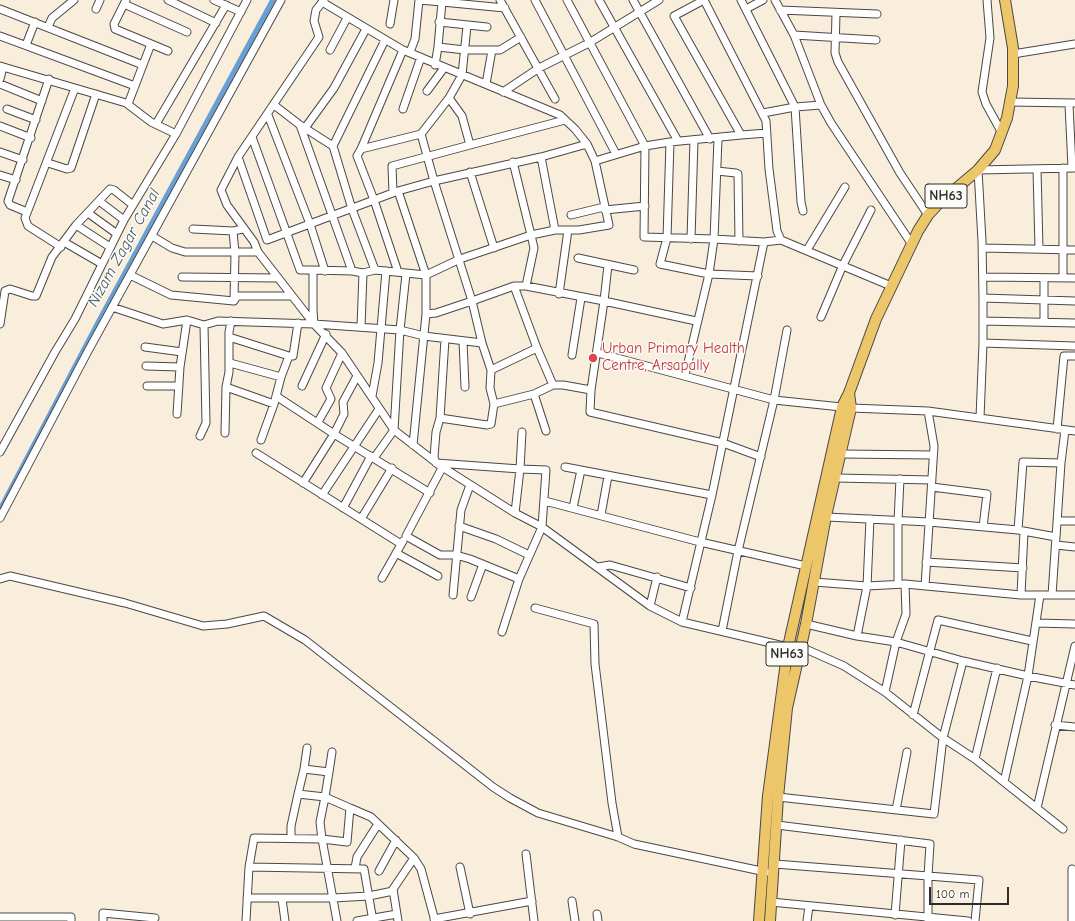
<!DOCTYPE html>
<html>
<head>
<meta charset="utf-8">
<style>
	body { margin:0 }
	#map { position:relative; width:1075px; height:921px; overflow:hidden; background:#f9eddc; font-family:"Comic Neue",sans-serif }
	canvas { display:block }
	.scale { position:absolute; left:929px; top:887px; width:80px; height:18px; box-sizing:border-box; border:2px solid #2b2b2b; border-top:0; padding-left:5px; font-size:12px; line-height:14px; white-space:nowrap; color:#2b2b2b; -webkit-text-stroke:3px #fdfcf7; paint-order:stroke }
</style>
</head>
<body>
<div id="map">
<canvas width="1075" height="921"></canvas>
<div class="scale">100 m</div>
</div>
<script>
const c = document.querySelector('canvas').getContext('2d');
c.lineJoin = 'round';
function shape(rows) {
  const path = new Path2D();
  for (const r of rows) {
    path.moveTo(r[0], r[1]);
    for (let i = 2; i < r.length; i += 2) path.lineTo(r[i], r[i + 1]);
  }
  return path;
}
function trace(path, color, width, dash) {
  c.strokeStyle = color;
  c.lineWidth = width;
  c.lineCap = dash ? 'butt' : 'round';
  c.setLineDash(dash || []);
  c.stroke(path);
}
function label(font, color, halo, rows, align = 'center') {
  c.font = font + ' "Comic Neue",sans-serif';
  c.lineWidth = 3;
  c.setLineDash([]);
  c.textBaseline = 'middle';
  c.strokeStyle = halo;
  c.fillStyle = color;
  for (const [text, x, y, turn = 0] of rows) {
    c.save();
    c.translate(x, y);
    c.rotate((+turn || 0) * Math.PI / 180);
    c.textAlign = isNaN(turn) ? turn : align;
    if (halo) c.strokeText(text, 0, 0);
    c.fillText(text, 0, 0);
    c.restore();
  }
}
const canal = shape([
	[0,510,99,321,273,0]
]);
const minor = shape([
	[126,0,114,24,115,29,168,51],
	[168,0,216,23],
	[214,0,241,12],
	[419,0,442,2,442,0],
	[500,0,555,99],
	[535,0,616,154],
	[567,0,645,146,644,237,714,239,709,274,685,375],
	[599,0,678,141],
	[633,0,710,139],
	[704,0,766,121,769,169,777,231,781,240,891,286],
	[704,0,674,16,741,135,767,133],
	[741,0,795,107,801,202,803,211],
	[775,0,794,35,821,105,831,123,911,243],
	[987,0,990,38,982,92,986,104,1002,133],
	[322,2,403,50,560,115,575,129,587,144,595,161,609,225,579,230,555,230,531,235,513,162],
	[124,4,187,32],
	[505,8,442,2,438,47,465,50,500,50,521,37],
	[0,9,143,65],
	[96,9,100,0],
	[746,9,763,0],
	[780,10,877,14],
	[836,13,835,53,838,62,900,173,928,215],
	[439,22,487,27],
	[390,24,394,0],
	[48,27,52,18,74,0],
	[794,35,876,40],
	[0,36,135,86],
	[26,45,35,22],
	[330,50,347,18],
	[410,52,415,39,419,0],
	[1013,54,1075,44],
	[435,65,438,47],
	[0,66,126,103,151,122,176,134],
	[0,79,3,67],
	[0,84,42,101],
	[486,84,492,50],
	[427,91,444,68],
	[503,92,539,68,589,43,659,0],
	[449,98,462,116,470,145,565,120],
	[1010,102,1075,103],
	[128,104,151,44],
	[1069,104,1072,168],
	[274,105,300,125,352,271],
	[7,109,36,120],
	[403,109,421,57],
	[763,113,795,107,821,105],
	[268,115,310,224,325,271],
	[156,124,226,5],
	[300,125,333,146,352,209,375,270],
	[0,126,31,138],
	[305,128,334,88,366,29],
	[421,134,434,181,541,157,587,144],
	[252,137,300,270,313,270],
	[718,139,714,239,764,242,781,240],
	[670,142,667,238,660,264,709,274,758,276],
	[333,146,385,40],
	[361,149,421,134,449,98,462,75,467,26],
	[0,152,23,160],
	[238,157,267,240,398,191,434,181,472,301,436,313,426,314],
	[541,157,555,230],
	[595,161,645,146,670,142,741,135],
	[48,163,67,169,71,168,96,94],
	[1037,169,1039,249],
	[717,171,736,173,738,174,739,241],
	[470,172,494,248],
	[0,175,16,180],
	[398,191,426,275,426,314,413,445],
	[393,193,392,166,470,145],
	[99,201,124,220],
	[605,210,645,206],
	[27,212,10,205,8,201,49,79],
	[88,213,117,234],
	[571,215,604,207],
	[76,225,110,247],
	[193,229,233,231],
	[152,236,172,248,185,252,258,252],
	[691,239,694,140],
	[64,242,102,264],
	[61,247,28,226,25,218,75,88],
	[983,248,1075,250],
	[807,250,845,187],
	[578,258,634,270],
	[398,272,374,200,357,156,361,149,403,50],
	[130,275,171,295,234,301,237,296,291,296],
	[182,277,277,278],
	[984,277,1075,278],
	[1063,278,1063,168],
	[514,286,537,348],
	[559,294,568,230],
	[983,298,982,241,978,170,1075,168],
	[234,300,235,253,233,231,243,229],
	[112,307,163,324,187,320,204,325,218,321,314,324,258,252,254,242,227,205,221,190,238,157,319,37,314,21,316,10,324,0],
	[821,317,843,265,871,210],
	[696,321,604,301,591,390,590,412,723,443,761,457],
	[983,321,983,298,1075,301],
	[1044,322,1044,278],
	[1075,323,983,321,983,343,1075,346],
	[0,324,5,291,10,289,32,296,36,296,52,257,76,225,110,189,114,190,133,205],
	[314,324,313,310,313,270,352,271,363,273,375,270,426,275,460,259,531,235,534,248,526,286],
	[361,327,363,273],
	[229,337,289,356],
	[445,339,440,418,436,432,434,457,436,463,515,513,542,527,650,606,682,622,788,647,801,647,844,666,885,692,943,738,975,759,1063,829],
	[463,341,465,387],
	[145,347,182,352],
	[598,353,774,400,851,408,928,411,1075,431],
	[572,355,581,298],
	[230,363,281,377],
	[146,366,180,367],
	[147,386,179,386],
	[302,386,326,334],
	[226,387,274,404],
	[591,390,563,385,553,385,537,348,491,370,482,343,472,301,514,286,526,286,604,301,608,265],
	[276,396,334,434,430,493],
	[372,396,378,363,386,271],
	[494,404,534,394],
	[177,414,180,367,187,320],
	[440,418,487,425,491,424,494,404,490,388,491,370],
	[980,418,983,343],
	[318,422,331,399,326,388,342,353],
	[1057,429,1064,356,1075,356],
	[546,431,534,394,553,385],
	[225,433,226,387,229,372,229,332,231,321],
	[200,436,206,423,204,325],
	[261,440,274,404,281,377,289,356,293,356,298,323],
	[0,452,55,352,75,319,124,220,176,134,247,0],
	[256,453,401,544],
	[841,454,933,455],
	[374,458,394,430,400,330,406,274],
	[434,461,394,430,342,353,314,324,400,330,424,336,482,343],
	[436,463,520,469,515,513],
	[565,467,712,495],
	[442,468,406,536,440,555,456,555,470,559,519,579,542,527,546,470,520,469,522,432],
	[836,478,932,480],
	[303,483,334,434,344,414,343,402,357,376],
	[932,487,987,494,983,527],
	[322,495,379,409],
	[545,501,700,542,806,566],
	[343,508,371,456],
	[573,508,581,470],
	[601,515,608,476],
	[827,517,929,522,1018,530,1056,537,1061,463,1065,430],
	[0,518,87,353,281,0],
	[361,519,392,468],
	[1057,521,1075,521],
	[459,526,496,539,529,555],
	[1018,530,1023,462,1061,463],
	[1056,545,1075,547],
	[396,553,438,576],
	[926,562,1023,568],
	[598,567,610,565,691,588],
	[382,578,403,541],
	[0,579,10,576,125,603,203,626,227,624,264,616,305,640,493,787,510,798,538,813,618,837,634,844,766,872],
	[814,582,867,586,905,584,1021,595],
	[898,584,898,521,900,479],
	[925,586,934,446,928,411],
	[453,595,461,510,470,485],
	[1040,595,1075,595],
	[1052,595,1056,537],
	[471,597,483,564],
	[650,606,657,577],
	[535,608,594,624,595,664,612,803,618,837],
	[682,622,712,495,764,242],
	[1036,623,1075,624],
	[806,624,857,636,896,642,963,661,1028,676,1075,685],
	[722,631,738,551,774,400,787,330],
	[502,632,519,579],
	[857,636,867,586,870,519],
	[885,692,896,642,906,614,905,584],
	[913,715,938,620,1032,641],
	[1055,725,1075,727],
	[975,759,997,668],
	[304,769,307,748],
	[329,772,332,752],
	[1004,782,1028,676,1040,595,1021,595,1024,531],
	[778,797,934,814,943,738,963,661],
	[350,808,371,817,414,858,421,869,435,921],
	[1037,808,1075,646],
	[896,810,907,752],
	[777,825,930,844,928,876,928,921],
	[291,838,291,826,298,794],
	[526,854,534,921],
	[775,864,979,880,975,921],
	[249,867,364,869,373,921],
	[460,867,470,914],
	[355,868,357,857,378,824],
	[1072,869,1072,921],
	[379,871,396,840],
	[247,898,333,898,369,896,393,891],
	[282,899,285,921],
	[572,901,575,921],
	[771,902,968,921],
	[597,914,598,921],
	[895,915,901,840],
	[0,917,71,917,71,921],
	[434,919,532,901],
	[103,921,103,913,155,918],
	[246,921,249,867,254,838,322,839,320,822,325,797,298,794,304,769,329,772,325,797,350,808,347,842,322,839,337,921],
	[357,921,397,914],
	[398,921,393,889,414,858],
	[807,921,809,906]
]);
const highway = shape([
	[759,921,768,796,788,647,842,407,849,393,876,319,918,231,928,215,940,202,978,170,995,150,1007,118,1013,86,1013,48,1005,0],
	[770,921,778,797,787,708,806,624,826,516,851,408,849,393]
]);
const markers = [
	[593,358,5,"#e0444e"]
];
const shields = [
	[946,196,42],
	[787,654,42]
];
const shieldNames = [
	["NH63",946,196],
	["NH63",787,654]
];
const healthNames = [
	["Urban Primary Health",602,349],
	["Centre, Arsapally",602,366]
];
const waterNames = [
	["Nizam Zagar Canal",124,248,-61]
];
trace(canal, '#68a0d6', 5.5);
trace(minor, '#4a4846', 9);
trace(highway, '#4a4846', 12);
trace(minor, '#fff', 7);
trace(highway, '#ecc669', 10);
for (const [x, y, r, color] of markers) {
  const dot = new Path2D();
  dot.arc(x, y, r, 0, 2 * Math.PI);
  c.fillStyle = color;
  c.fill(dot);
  trace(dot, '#fdfcf7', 1.5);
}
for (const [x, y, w] of shields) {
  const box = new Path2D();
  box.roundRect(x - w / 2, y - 12, w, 24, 3);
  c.fillStyle = '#fdfcf7';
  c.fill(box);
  trace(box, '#2b2b2b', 1);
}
label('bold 14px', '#2b2b2b', null, shieldNames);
label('15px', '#be3a42', '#fdfcf7', healthNames, 'left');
label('italic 16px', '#435a6f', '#fdfcf7', waterNames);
</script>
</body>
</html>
